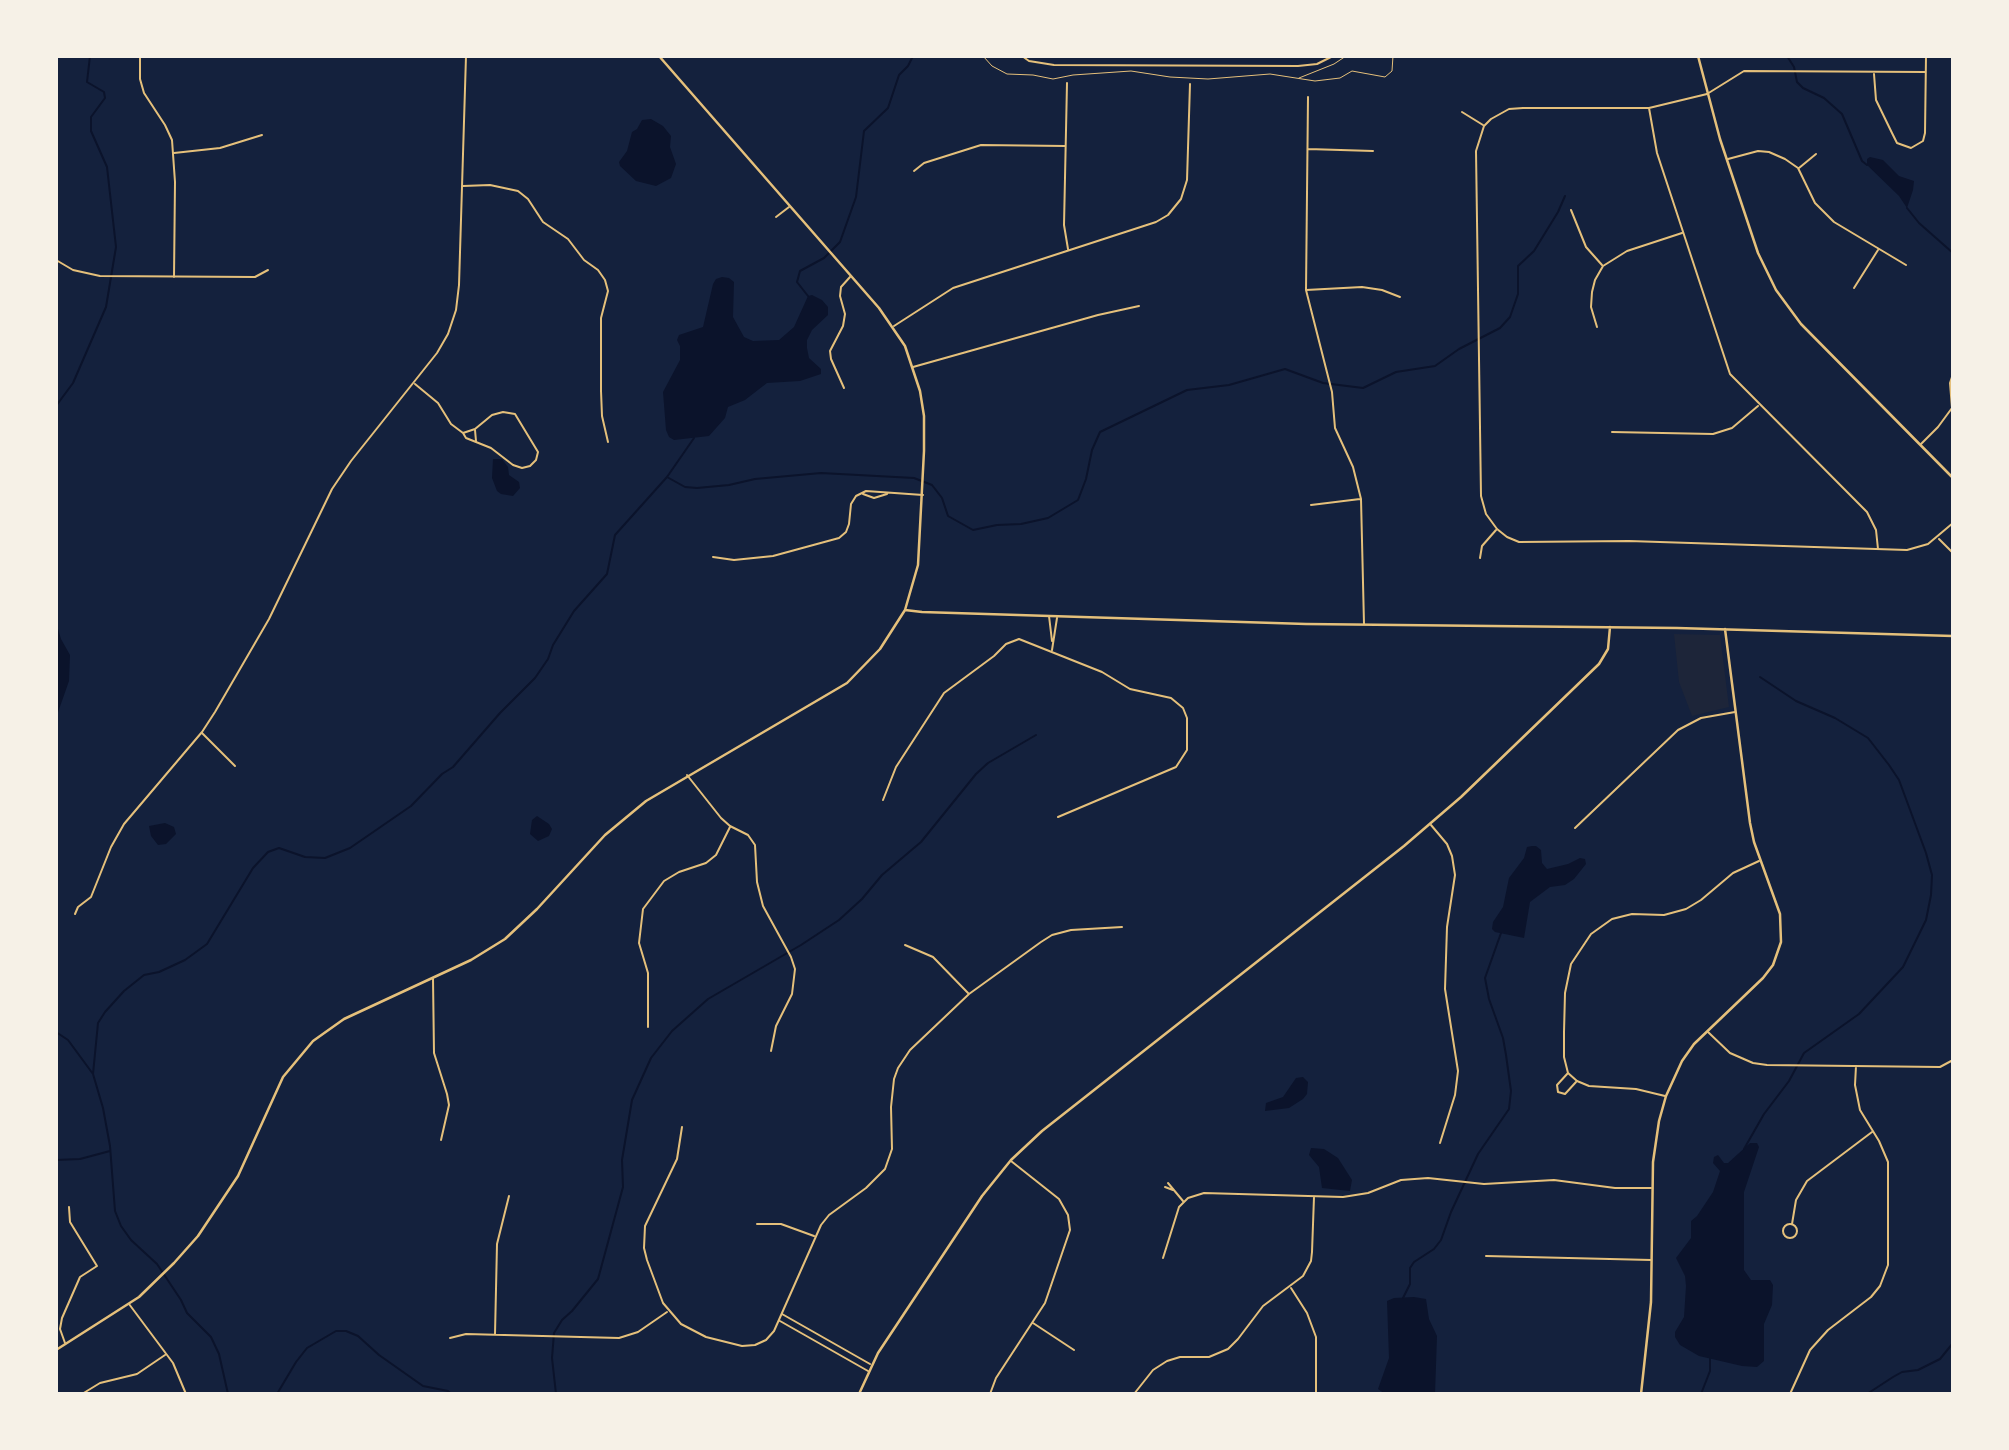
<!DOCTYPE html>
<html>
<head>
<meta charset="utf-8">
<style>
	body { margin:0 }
	#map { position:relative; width:2009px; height:1450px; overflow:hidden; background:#14213d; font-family:Jost,sans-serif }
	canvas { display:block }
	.frame { position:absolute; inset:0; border:58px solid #f6f1e7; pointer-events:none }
</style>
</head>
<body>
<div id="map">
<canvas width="2009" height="1450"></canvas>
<div class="frame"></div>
</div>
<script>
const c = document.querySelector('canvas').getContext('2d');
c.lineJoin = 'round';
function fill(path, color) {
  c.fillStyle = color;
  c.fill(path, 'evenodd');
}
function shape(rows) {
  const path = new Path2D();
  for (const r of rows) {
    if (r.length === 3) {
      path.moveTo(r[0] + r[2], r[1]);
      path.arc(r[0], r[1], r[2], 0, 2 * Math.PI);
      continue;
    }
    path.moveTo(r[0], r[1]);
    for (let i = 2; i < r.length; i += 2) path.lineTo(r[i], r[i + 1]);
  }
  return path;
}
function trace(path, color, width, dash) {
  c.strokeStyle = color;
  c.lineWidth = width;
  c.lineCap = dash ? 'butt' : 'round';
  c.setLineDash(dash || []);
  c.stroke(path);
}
const green = shape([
	[1674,634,1720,635,1729,707,1692,716,1679,682]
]);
const water = shape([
	[651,119,663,126,671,136,670,147,676,164,671,178,656,186,636,181,620,166,619,162,627,151,632,132,637,129,642,120],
	[1870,157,1883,160,1899,176,1914,181,1913,190,1907,208,1899,196,1867,165,1867,159],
	[722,277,729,278,734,282,733,317,744,337,753,341,779,340,794,327,808,296,812,295,822,300,828,307,828,315,812,330,807,340,807,348,809,358,821,369,821,374,800,381,767,383,745,400,728,407,725,418,709,436,674,440,669,437,666,430,663,392,680,360,680,346,677,340,679,335,703,327,713,284,716,279],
	[493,459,502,459,508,467,509,475,519,482,520,488,513,496,501,494,497,491,492,478],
	[56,622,61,639,70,655,69,681,56,718],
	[537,816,549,824,552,829,549,836,538,841,530,834,532,820],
	[165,823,174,827,176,834,166,844,158,845,151,836,149,826],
	[1532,846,1536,846,1541,850,1542,863,1547,869,1568,864,1580,858,1585,859,1586,864,1574,879,1565,885,1550,887,1530,902,1524,938,1495,932,1492,929,1493,922,1503,907,1509,878,1524,858,1527,847],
	[1303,1077,1308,1082,1307,1094,1303,1099,1289,1108,1265,1111,1266,1103,1283,1097,1296,1078],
	[1750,1143,1757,1143,1759,1147,1744,1192,1744,1270,1751,1280,1770,1280,1773,1285,1772,1305,1764,1324,1764,1361,1757,1367,1742,1366,1699,1356,1680,1345,1675,1337,1675,1332,1684,1317,1686,1286,1685,1276,1676,1258,1691,1238,1691,1221,1697,1216,1713,1192,1720,1171,1713,1163,1714,1157,1718,1155,1724,1163,1728,1163],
	[1311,1148,1324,1149,1338,1158,1352,1180,1350,1191,1322,1188,1319,1167,1309,1155],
	[1414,1297,1426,1299,1429,1319,1437,1336,1435,1394,1385,1394,1378,1389,1389,1358,1387,1301,1394,1298]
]);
const stream = shape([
	[1787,56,1794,67,1797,82,1803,88,1824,98,1842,114,1862,161,1867,165],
	[1907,208,1919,223,1953,253],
	[808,296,797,282,800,271,824,258,840,242,856,197,864,131,888,108,899,75,908,66,913,56],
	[56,406,73,383,106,307,116,247,107,167,91,131,91,117,105,98,104,92,87,82,90,56],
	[667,477,685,487,697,488,729,485,755,479,821,473,914,478,932,485,942,498,948,516,973,530,997,525,1021,524,1048,518,1078,500,1086,479,1092,450,1100,432,1187,390,1229,385,1285,369,1323,383,1363,388,1396,372,1435,366,1459,349,1500,328,1510,317,1518,294,1518,266,1534,251,1558,212,1565,196],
	[56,1032,68,1040,93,1074,103,1108,110,1146,115,1211,121,1226,131,1240,157,1264,181,1300,187,1313,211,1337,219,1354,228,1394],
	[93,1074,98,1023,105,1012,124,991,144,975,159,972,185,960,207,944,253,868,268,852,279,848,305,857,325,858,350,848,411,806,442,774,453,767,500,713,535,678,548,659,553,645,574,611,607,574,615,535,667,477,694,438],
	[1744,1149,1764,1114,1789,1081,1804,1053,1859,1014,1903,967,1926,920,1931,895,1932,875,1926,853,1899,780,1889,765,1868,738,1835,718,1796,701,1760,677],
	[56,1160,80,1159,110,1151],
	[1403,1298,1410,1284,1410,1268,1414,1262,1434,1249,1441,1240,1451,1212,1478,1154,1509,1109,1511,1091,1506,1055,1503,1038,1489,999,1485,978,1501,933],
	[277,1394,296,1362,307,1348,336,1331,346,1331,358,1336,379,1355,423,1386,448,1391,451,1394],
	[556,1394,552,1358,554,1333,562,1320,572,1311,598,1279,623,1187,622,1160,632,1100,651,1058,672,1031,708,999,801,945,839,920,862,899,882,875,921,842,976,774,988,763,1036,735],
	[1701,1394,1710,1371,1710,1359],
	[1867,1394,1893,1377,1902,1372,1918,1370,1940,1359,1953,1343]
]);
const path = shape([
	[983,56,992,66,1007,74,1033,75,1053,79,1073,75,1131,71,1170,77,1208,79,1270,74,1315,81,1340,78,1352,71,1385,77,1392,71,1393,56],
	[1299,78,1334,64,1346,56]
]);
const minor = shape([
	[140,56,140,79,144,93,165,125,172,140,175,182,174,277],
	[1022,56,1029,61,1054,65,1298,66,1317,64,1333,56],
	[1925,72,1744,71,1707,94,1649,108,1523,108,1509,109,1491,119,1484,126,1476,151,1481,496,1486,514,1497,529,1507,537,1519,542,1629,541,1907,550,1928,544,1953,523],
	[1874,74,1876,100,1892,133,1897,143,1911,148,1923,141,1925,133,1926,56],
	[1067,83,1064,225,1068,249],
	[1308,97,1306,290,1332,392,1335,428,1353,467,1361,499,1364,624],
	[1649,108,1657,153,1730,374,1867,512,1876,530,1878,549],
	[1462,112,1483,125],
	[1308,149,1373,151],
	[174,153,220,148,262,135],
	[1728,159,1758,151,1769,152,1785,159,1798,168,1815,203,1834,222,1906,265],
	[1799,168,1816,154],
	[914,171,924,163,981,145,1065,146],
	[463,186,490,185,518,191,528,199,543,222,568,239,584,260,598,270,605,280,608,291,601,318,601,391,602,416,608,442],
	[1571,210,1586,247,1602,265],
	[776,217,789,207],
	[56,260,73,270,100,276,255,277,268,270],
	[1854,288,1878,250],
	[1306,290,1362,287,1382,290,1400,297],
	[894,326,953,288,1156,222,1168,215,1181,199,1187,180,1190,84],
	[1597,327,1591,307,1592,292,1595,280,1603,266,1627,251,1682,233],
	[913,367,1098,315,1139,306],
	[415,384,438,403,451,424,463,433,466,438,491,448,513,465,522,468,530,466,536,460,538,452,515,414,503,412,492,415,475,429,463,433],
	[844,388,831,359,830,351,843,326,845,314,840,296,841,287,850,277],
	[475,430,476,441],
	[1612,432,1713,434,1732,428,1758,406],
	[1921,444,1938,427,1952,408,1950,383,1953,374],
	[863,494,874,498,887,494],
	[1311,505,1360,499],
	[1939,539,1953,553],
	[713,557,734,560,773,556,839,538,846,532,849,524,851,504,856,496,866,491,923,495],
	[1480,558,1482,546,1496,530],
	[1049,616,1052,641],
	[1052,650,1057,618],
	[202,733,235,766],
	[687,775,721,818,730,826,748,835,755,845,757,882,763,906,791,957,795,969,792,994,776,1026,771,1051],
	[883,800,896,767,944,693,994,656,1006,644,1019,639,1102,672,1130,689,1171,698,1183,708,1187,718,1187,750,1176,767,1058,817],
	[1431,825,1447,844,1452,856,1455,875,1447,927,1445,989,1458,1071,1455,1095,1440,1143],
	[1575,828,1678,730,1701,718,1735,712],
	[75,914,78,907,91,897,111,847,124,824,202,732,215,712,269,619,332,489,351,461,437,353,448,334,456,310,459,285,466,56],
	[905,945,933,957,968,993],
	[433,979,434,1053,447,1094,449,1105,441,1140],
	[648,1027,648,973,639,943,643,909,664,881,679,872,706,863,716,855,730,827],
	[1708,1032,1730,1053,1753,1063,1767,1065,1940,1067,1953,1060],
	[1568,1073,1557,1085,1558,1092,1565,1094,1576,1082],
	[1665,1096,1636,1089,1589,1086,1577,1081,1568,1073,1564,1057,1564,1032,1565,993,1571,964,1591,934,1612,919,1632,914,1664,915,1686,909,1701,900,1733,873,1759,861],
	[682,1127,677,1159,645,1226,644,1248,647,1260,663,1303,681,1324,706,1337,742,1346,755,1345,766,1340,774,1331,821,1225,829,1215,866,1188,885,1169,892,1149,891,1107,894,1079,898,1068,910,1050,969,994,1041,942,1052,935,1071,930,1122,927],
	[1168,1183,1183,1201],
	[1165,1187,1173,1190],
	[1790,1231,7],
	[757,1224,781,1224,814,1236],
	[1792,1224,1796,1200,1807,1181,1872,1132],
	[1486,1256,1651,1260],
	[1163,1258,1179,1207,1188,1198,1204,1193,1343,1197,1368,1193,1401,1180,1428,1178,1484,1184,1554,1180,1615,1188,1651,1188],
	[1291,1288,1307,1313,1316,1337,1316,1394],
	[129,1304,173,1363,186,1394],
	[782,1314,870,1364],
	[780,1321,868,1371],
	[1033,1323,1074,1350],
	[495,1334,497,1244,509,1196],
	[450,1338,466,1334,619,1338,638,1332,667,1312],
	[65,1343,60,1329,62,1318,80,1277,97,1266,70,1222,69,1207],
	[82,1394,100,1383,137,1374,165,1355],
	[990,1394,996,1378,1045,1303,1070,1230,1068,1215,1059,1199,1011,1161],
	[1134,1394,1153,1370,1167,1361,1180,1357,1209,1357,1228,1349,1238,1339,1263,1306,1303,1276,1311,1261,1312,1252,1314,1197],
	[1790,1394,1810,1350,1828,1330,1871,1297,1880,1286,1888,1265,1888,1162,1879,1141,1860,1110,1855,1085,1856,1066]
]);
const tertiary = shape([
	[1698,56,1720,139,1758,253,1776,290,1801,324,1953,478],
	[905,610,922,612,1306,624,1677,628,1953,636],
	[56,1350,139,1297,174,1263,198,1236,238,1176,283,1077,313,1041,344,1019,471,960,505,939,537,909,605,835,646,801,847,683,880,649,905,610,918,565,924,451,924,416,920,391,905,346,879,308,659,56],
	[859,1394,878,1353,982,1196,1011,1160,1042,1131,1404,846,1461,797,1599,664,1608,649,1610,627],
	[1641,1394,1651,1302,1653,1162,1659,1121,1666,1096,1682,1061,1694,1044,1763,978,1773,965,1781,942,1780,914,1754,842,1750,823,1725,629]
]);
fill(green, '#1d2539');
fill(water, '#0b132b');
trace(stream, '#0b132b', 2);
trace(path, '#e5c07b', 1);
trace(minor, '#e5c07b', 2);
trace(tertiary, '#e5c07b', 2.5);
</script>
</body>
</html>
